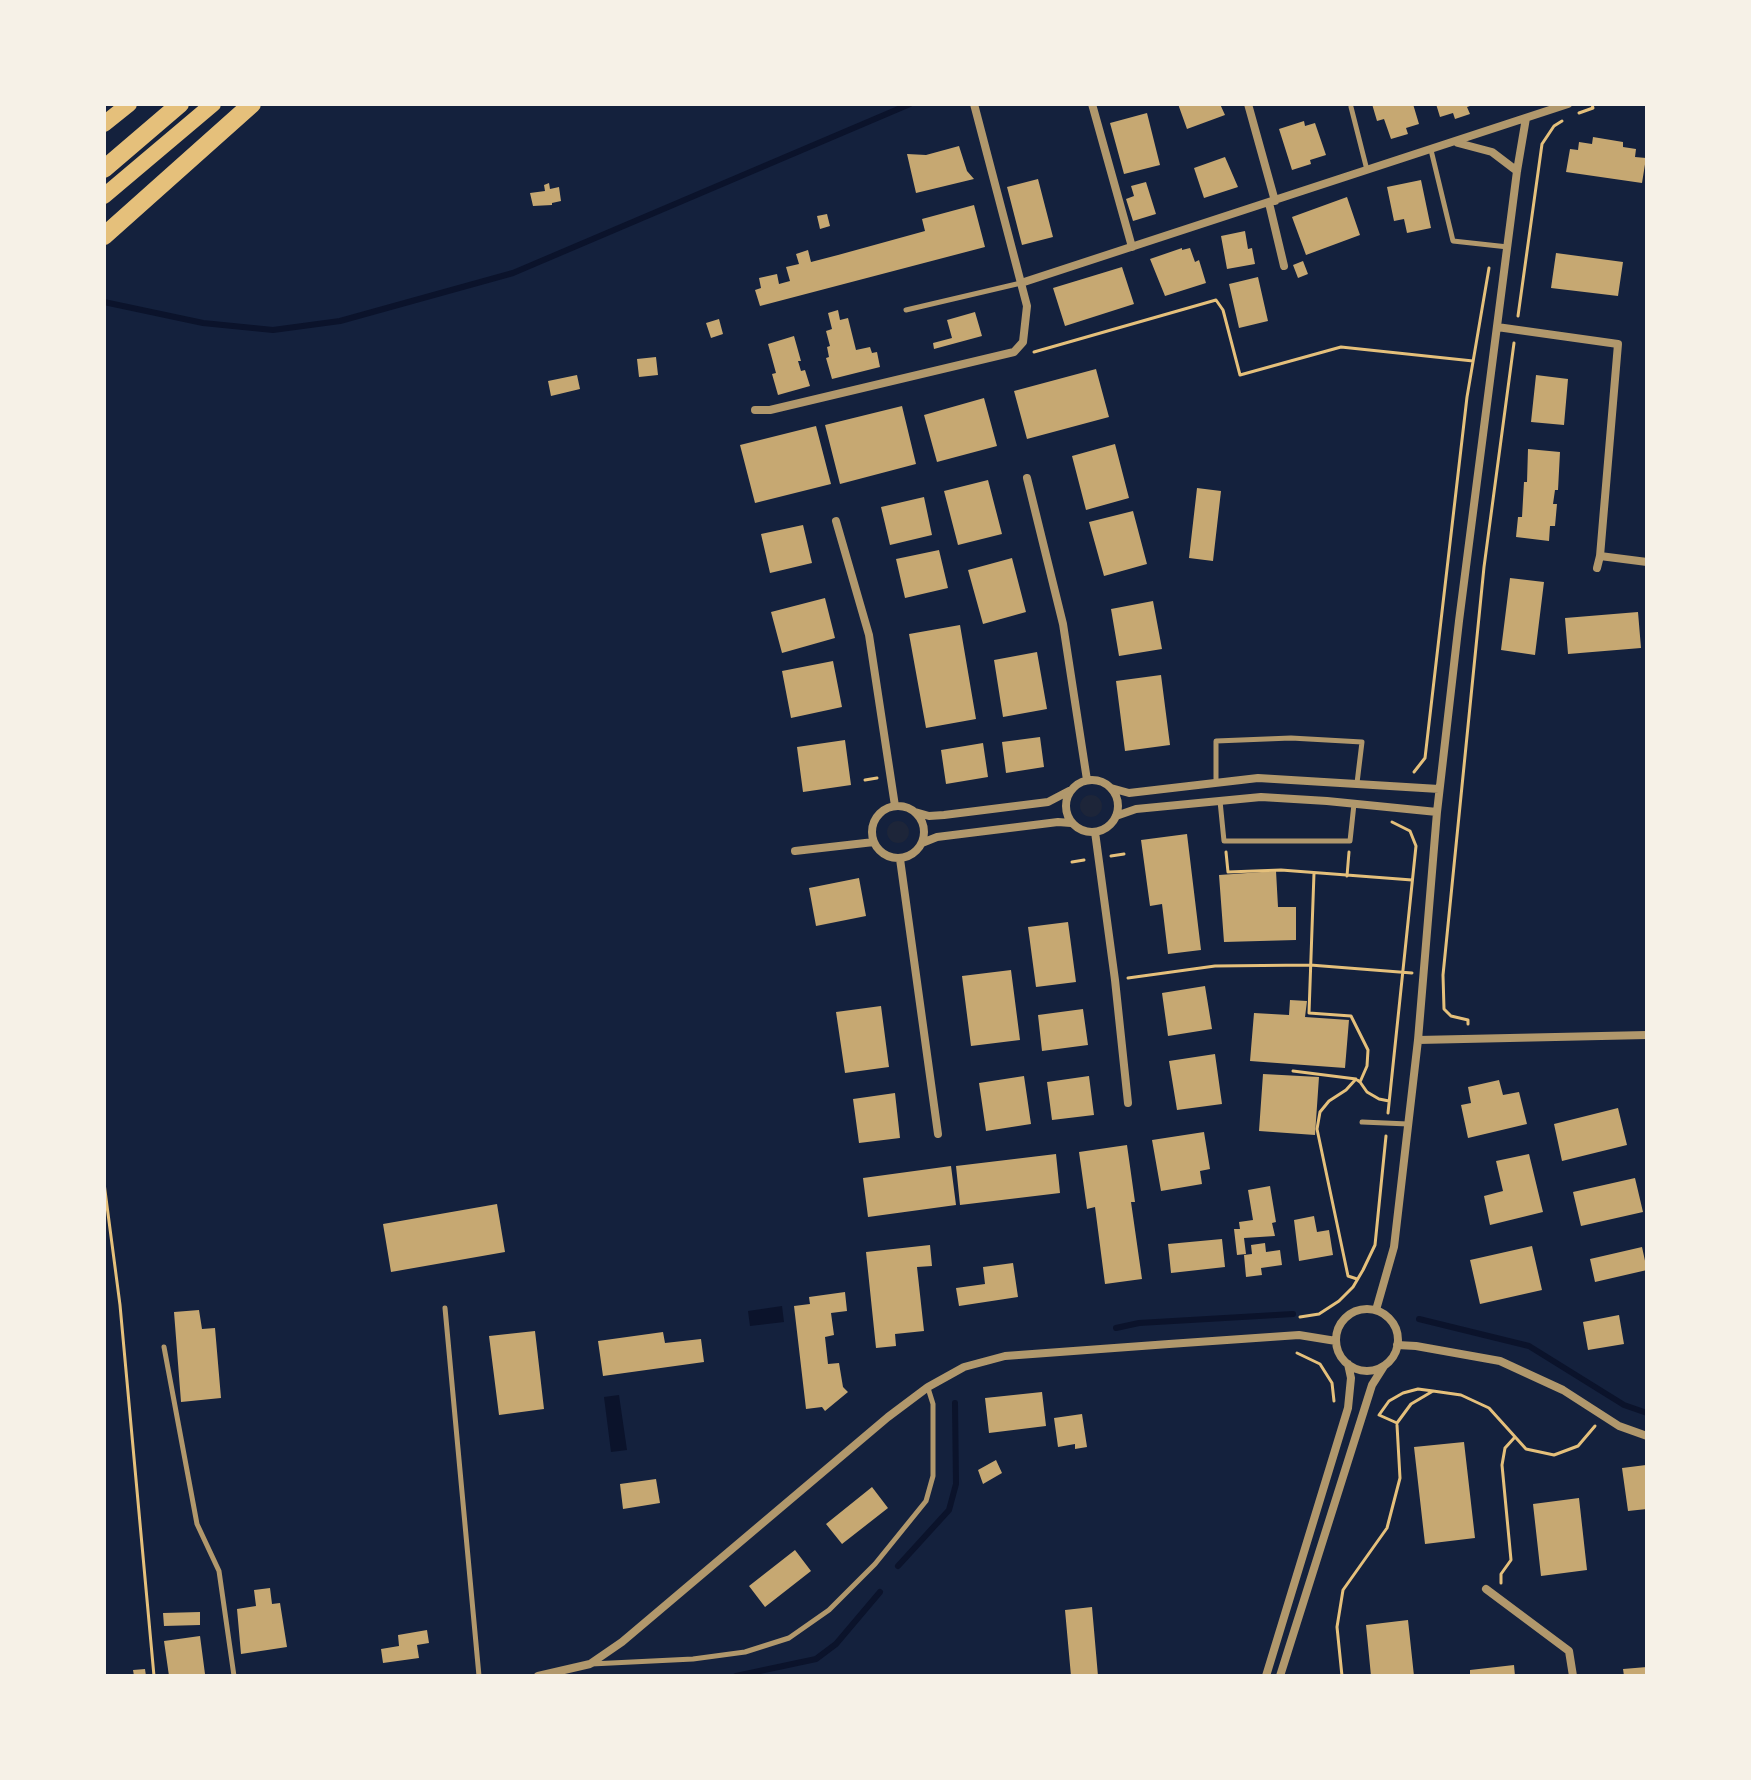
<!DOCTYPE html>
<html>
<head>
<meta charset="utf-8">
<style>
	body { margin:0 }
	#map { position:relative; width:1751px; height:1780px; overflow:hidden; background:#14213d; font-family:"DejaVu Sans",sans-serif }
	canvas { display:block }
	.frame { position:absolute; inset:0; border:106px solid #f6f1e7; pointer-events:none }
</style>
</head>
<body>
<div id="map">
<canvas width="1751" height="1780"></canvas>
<div class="frame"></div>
</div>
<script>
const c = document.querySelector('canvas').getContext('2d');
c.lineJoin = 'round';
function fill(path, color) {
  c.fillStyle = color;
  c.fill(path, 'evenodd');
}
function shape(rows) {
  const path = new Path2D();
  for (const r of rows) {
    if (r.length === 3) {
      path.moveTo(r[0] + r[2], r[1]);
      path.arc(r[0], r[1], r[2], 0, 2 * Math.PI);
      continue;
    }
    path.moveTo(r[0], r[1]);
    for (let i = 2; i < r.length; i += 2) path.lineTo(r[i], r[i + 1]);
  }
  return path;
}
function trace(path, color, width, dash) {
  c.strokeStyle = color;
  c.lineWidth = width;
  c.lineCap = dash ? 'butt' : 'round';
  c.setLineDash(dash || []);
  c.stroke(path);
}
const green = shape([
	[1091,806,11],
	[898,832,11]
]);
const water = shape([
	[782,1306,784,1322,750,1326,748,1311],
	[619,1395,627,1450,611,1452,604,1397]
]);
const stream = shape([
	[104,302,203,323,273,330,340,321,513,273,910,104],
	[1419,1319,1529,1346,1624,1405,1647,1413],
	[1116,1328,1139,1323,1293,1314],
	[898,1566,949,1510,956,1484,955,1403],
	[736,1676,816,1659,836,1644,880,1592]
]);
const building = shape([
	[1178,104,1220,104,1225,115,1187,129],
	[1372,104,1413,104,1419,124,1406,128,1408,134,1391,139,1384,119,1377,121],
	[1436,104,1473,104,1473,105,1467,107,1470,114,1455,119,1453,113,1440,117],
	[1147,113,1160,165,1124,174,1110,123],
	[1304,121,1305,126,1315,123,1326,155,1310,160,1311,164,1292,170,1279,129],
	[1593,137,1623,142,1623,147,1636,149,1635,157,1646,158,1642,183,1566,172,1570,149,1578,150,1579,142,1592,144],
	[959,146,967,171,974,179,916,193,907,154,926,155],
	[1225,157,1238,187,1204,198,1194,168],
	[1038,179,1053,237,1022,245,1007,187],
	[1421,180,1431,228,1407,233,1404,219,1394,221,1387,187],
	[1146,182,1156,214,1133,221,1126,199,1134,196,1131,186],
	[549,183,550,189,559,187,561,201,552,203,552,205,533,206,530,193,545,191,544,185],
	[1347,197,1360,235,1306,255,1292,217],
	[974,205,985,247,760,306,755,290,761,288,759,278,777,274,779,284,790,281,786,267,799,264,796,254,808,250,811,262,838,255,925,231,922,219],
	[827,214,830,226,820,229,817,216],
	[1245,231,1248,249,1252,248,1255,264,1227,269,1221,236],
	[1182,248,1182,250,1190,248,1195,262,1199,260,1206,283,1165,296,1150,259],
	[1556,253,1623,262,1618,296,1551,288],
	[1303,261,1308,274,1298,278,1293,265],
	[1122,267,1134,304,1065,326,1053,288],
	[1258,277,1268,321,1239,328,1229,284],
	[838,310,840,320,848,318,856,350,870,347,872,353,877,352,880,367,832,379,826,358,829,357,827,347,830,346,826,331,832,329,828,313],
	[975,312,982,336,934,349,933,343,952,338,947,320],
	[719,319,723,334,711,338,706,323],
	[794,336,801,361,798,361,801,371,805,370,810,386,778,395,772,374,776,373,768,344],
	[656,357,658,375,639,377,637,359],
	[1096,369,1109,417,1027,439,1014,391],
	[577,375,580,389,551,396,548,381],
	[1536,375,1568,379,1564,425,1531,422],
	[984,398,997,446,937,462,924,415],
	[902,406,916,464,840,484,825,425],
	[816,426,831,484,755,503,740,445],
	[1115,444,1129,498,1086,510,1072,456],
	[1528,449,1560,452,1558,490,1555,490,1553,504,1557,504,1555,526,1550,526,1549,541,1516,537,1518,517,1522,517,1524,482,1527,482],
	[988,480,1002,534,958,545,944,491],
	[1197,488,1221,491,1213,561,1189,558],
	[924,497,932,535,890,545,881,507],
	[1133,511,1147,564,1104,576,1089,522],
	[803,525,812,563,770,573,761,534],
	[939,550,948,588,905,598,896,559],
	[1012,558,1026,612,983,624,968,570],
	[1510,578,1544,582,1535,655,1501,650],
	[825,598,835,638,782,653,771,612],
	[1153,601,1162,649,1119,656,1111,609],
	[1638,612,1641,648,1568,654,1565,618],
	[960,625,976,719,926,728,909,634],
	[1037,652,1047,709,1003,717,994,660],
	[833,661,842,707,791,718,782,671],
	[1161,675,1170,745,1125,751,1116,681],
	[1040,737,1044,767,1006,773,1002,742],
	[845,740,851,785,803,792,797,747],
	[983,743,988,777,946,784,941,750],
	[1187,834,1201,950,1168,954,1162,904,1150,906,1141,840],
	[1276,871,1278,907,1296,907,1296,940,1224,942,1219,875],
	[859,878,866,916,816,926,809,888],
	[1068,922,1076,982,1036,987,1028,927],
	[1011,970,1020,1040,971,1046,962,976],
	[1205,986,1212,1029,1168,1036,1162,993],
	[1290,1000,1307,1001,1305,1017,1349,1020,1345,1068,1250,1061,1254,1013,1289,1015],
	[881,1006,889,1067,845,1073,836,1012],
	[1083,1009,1088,1045,1042,1051,1038,1015],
	[1215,1054,1222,1104,1177,1110,1169,1061],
	[1263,1074,1319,1077,1315,1135,1259,1131],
	[1024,1076,1031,1124,986,1131,979,1083],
	[1089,1076,1094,1115,1052,1120,1047,1082],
	[1499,1080,1503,1095,1519,1092,1527,1124,1468,1138,1461,1105,1471,1103,1468,1087],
	[895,1093,900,1138,859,1143,853,1099],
	[1618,1108,1627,1145,1562,1161,1554,1124],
	[1204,1132,1210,1169,1200,1171,1202,1184,1161,1191,1152,1140],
	[1127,1145,1135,1202,1131,1202,1142,1279,1105,1284,1095,1207,1087,1209,1079,1152],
	[1056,1154,1060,1193,960,1205,956,1166],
	[1529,1154,1543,1212,1490,1225,1484,1196,1503,1191,1496,1161],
	[951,1166,956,1205,868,1217,863,1178],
	[1635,1178,1643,1212,1581,1226,1573,1192],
	[1270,1186,1276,1222,1272,1223,1275,1236,1244,1238,1246,1254,1237,1255,1234,1229,1240,1229,1239,1222,1253,1220,1248,1190],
	[497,1204,505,1252,391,1272,383,1224],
	[1314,1216,1317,1232,1329,1230,1333,1255,1299,1261,1294,1220],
	[1222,1239,1225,1267,1171,1273,1168,1244],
	[1265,1243,1266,1252,1280,1250,1282,1265,1261,1268,1262,1275,1246,1277,1244,1255,1252,1254,1251,1245],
	[930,1245,932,1266,917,1267,924,1331,895,1334,896,1346,876,1348,866,1252],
	[1532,1246,1542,1290,1480,1304,1470,1260],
	[1642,1247,1647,1270,1595,1282,1590,1259],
	[1013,1263,1018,1297,959,1306,956,1288,985,1284,983,1267],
	[845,1292,847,1311,831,1313,834,1335,825,1337,828,1364,839,1363,843,1387,848,1392,825,1411,822,1407,806,1409,794,1306,810,1304,809,1297],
	[199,1310,202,1329,215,1328,221,1398,181,1402,174,1312],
	[1619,1315,1624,1344,1588,1350,1583,1322],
	[535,1331,544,1409,499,1415,489,1336],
	[663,1332,665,1343,701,1339,704,1362,603,1376,598,1341],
	[1042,1392,1046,1426,989,1433,985,1398],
	[1082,1414,1087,1447,1075,1449,1075,1444,1058,1447,1054,1418],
	[1464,1442,1475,1538,1425,1544,1414,1447],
	[996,1460,1002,1473,983,1484,978,1470],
	[1646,1465,1647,1509,1628,1511,1622,1468],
	[656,1479,660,1503,623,1509,620,1484],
	[872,1487,888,1508,842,1544,826,1524],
	[1579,1498,1587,1570,1541,1576,1533,1504],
	[795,1550,811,1571,765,1607,749,1586],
	[270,1588,272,1604,280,1603,287,1647,241,1654,237,1609,256,1606,254,1590],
	[1092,1607,1098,1676,1071,1676,1065,1610],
	[200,1612,200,1625,164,1626,163,1613],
	[1408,1620,1414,1676,1371,1676,1366,1625],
	[427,1630,429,1643,417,1645,419,1658,383,1663,381,1649,399,1646,398,1635],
	[200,1636,205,1674,169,1676,164,1641],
	[1514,1665,1515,1676,1470,1676,1470,1670],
	[1647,1667,1647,1676,1624,1676,1623,1669],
	[145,1669,146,1676,134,1676,133,1670]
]);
const path = shape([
	[1579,113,1593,108,1592,104],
	[1518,316,1542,144,1554,126,1562,121],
	[1034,352,1216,300,1223,310,1240,375,1341,347,1473,361],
	[1414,772,1425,758,1467,397,1489,268],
	[865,780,877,778],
	[1226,852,1228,872,1281,870,1412,880],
	[1111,856,1124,854],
	[1072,862,1084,860],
	[1314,873,1309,1013,1351,1016,1368,1050,1367,1066,1360,1082,1367,1092,1379,1099,1389,1101],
	[1347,876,1349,852],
	[1128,978,1215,966,1310,965,1412,973],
	[1468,1024,1468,1020,1451,1016,1444,1009,1443,975,1484,567,1514,343],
	[1293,1071,1356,1079],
	[1388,1113,1416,846,1410,831,1392,822],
	[104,1183,120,1305,154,1676],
	[1357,1279,1348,1276,1317,1129,1320,1112,1329,1101,1346,1090,1356,1079,1360,1082],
	[1300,1317,1319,1314,1339,1301,1353,1287,1363,1270,1375,1245,1386,1136],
	[1297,1353,1320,1364,1332,1383,1334,1401],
	[1433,1391,1418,1389,1403,1393,1389,1401,1379,1415,1397,1423,1411,1404,1433,1391,1461,1395,1489,1408,1526,1449,1554,1455,1578,1446,1595,1426],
	[1501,1583,1501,1574,1511,1560,1502,1465,1505,1448,1515,1437],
	[1342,1676,1337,1627,1343,1590,1387,1528,1400,1478,1397,1425]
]);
const service = shape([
	[1351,107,1367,170],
	[1431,150,1453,241,1508,247],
	[906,310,1021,283],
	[1216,783,1216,741,1291,738,1362,742,1357,783],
	[1220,801,1224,841,1350,841,1354,804],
	[1362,1122,1408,1124],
	[445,1308,479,1676],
	[164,1347,197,1524,219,1571,234,1676],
	[591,1664,693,1659,745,1652,789,1638,829,1610,875,1564,926,1501,933,1476,933,1404,928,1388]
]);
const minor = shape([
	[1092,104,1132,247],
	[1248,104,1275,201],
	[1458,143,1492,152,1517,171],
	[1269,203,1284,266],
	[1021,283,1568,104],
	[1497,327,1618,344,1600,556,1597,568],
	[755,410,770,410,1014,352,1023,342,1027,306,974,104],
	[1027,478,1063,624,1087,780],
	[836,521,869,635,895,806],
	[1600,556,1647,562],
	[1092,806,26],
	[1111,788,1129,793,1258,778,1439,789],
	[898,832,26],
	[915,812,929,816,944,815,1048,802,1069,791],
	[1116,816,1136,809,1261,797,1327,801,1437,812],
	[1095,832,1115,980,1128,1103],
	[922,843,937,837,1058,822,1071,823],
	[795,851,874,842],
	[900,859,938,1134],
	[1418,1040,1647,1035],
	[1367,1340,31],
	[1376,1310,1394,1247,1418,1040,1437,812,1459,621,1517,171,1526,118],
	[1397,1345,1416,1346,1500,1361,1563,1390,1619,1426,1647,1436],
	[1486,1589,1569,1651,1573,1676],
	[538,1676,590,1664,622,1642,888,1417,928,1387,964,1367,1005,1356,1169,1344,1299,1335,1336,1341],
	[1266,1676,1348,1408,1351,1378,1348,1364],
	[1280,1676,1372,1385,1384,1366]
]);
const trunk = shape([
	[104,124,129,104],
	[104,196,213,104]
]);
const motorway = shape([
	[104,169,180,104],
	[104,236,252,104]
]);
fill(green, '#1d2539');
fill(water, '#0b132b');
trace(stream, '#0b132b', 6);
fill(building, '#c6a872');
trace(path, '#e5c07b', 3);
trace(service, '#b1986c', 5);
trace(minor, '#b1986c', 8);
trace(trunk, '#e5c07b', 16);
trace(motorway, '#e5c07b', 18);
</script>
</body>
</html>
